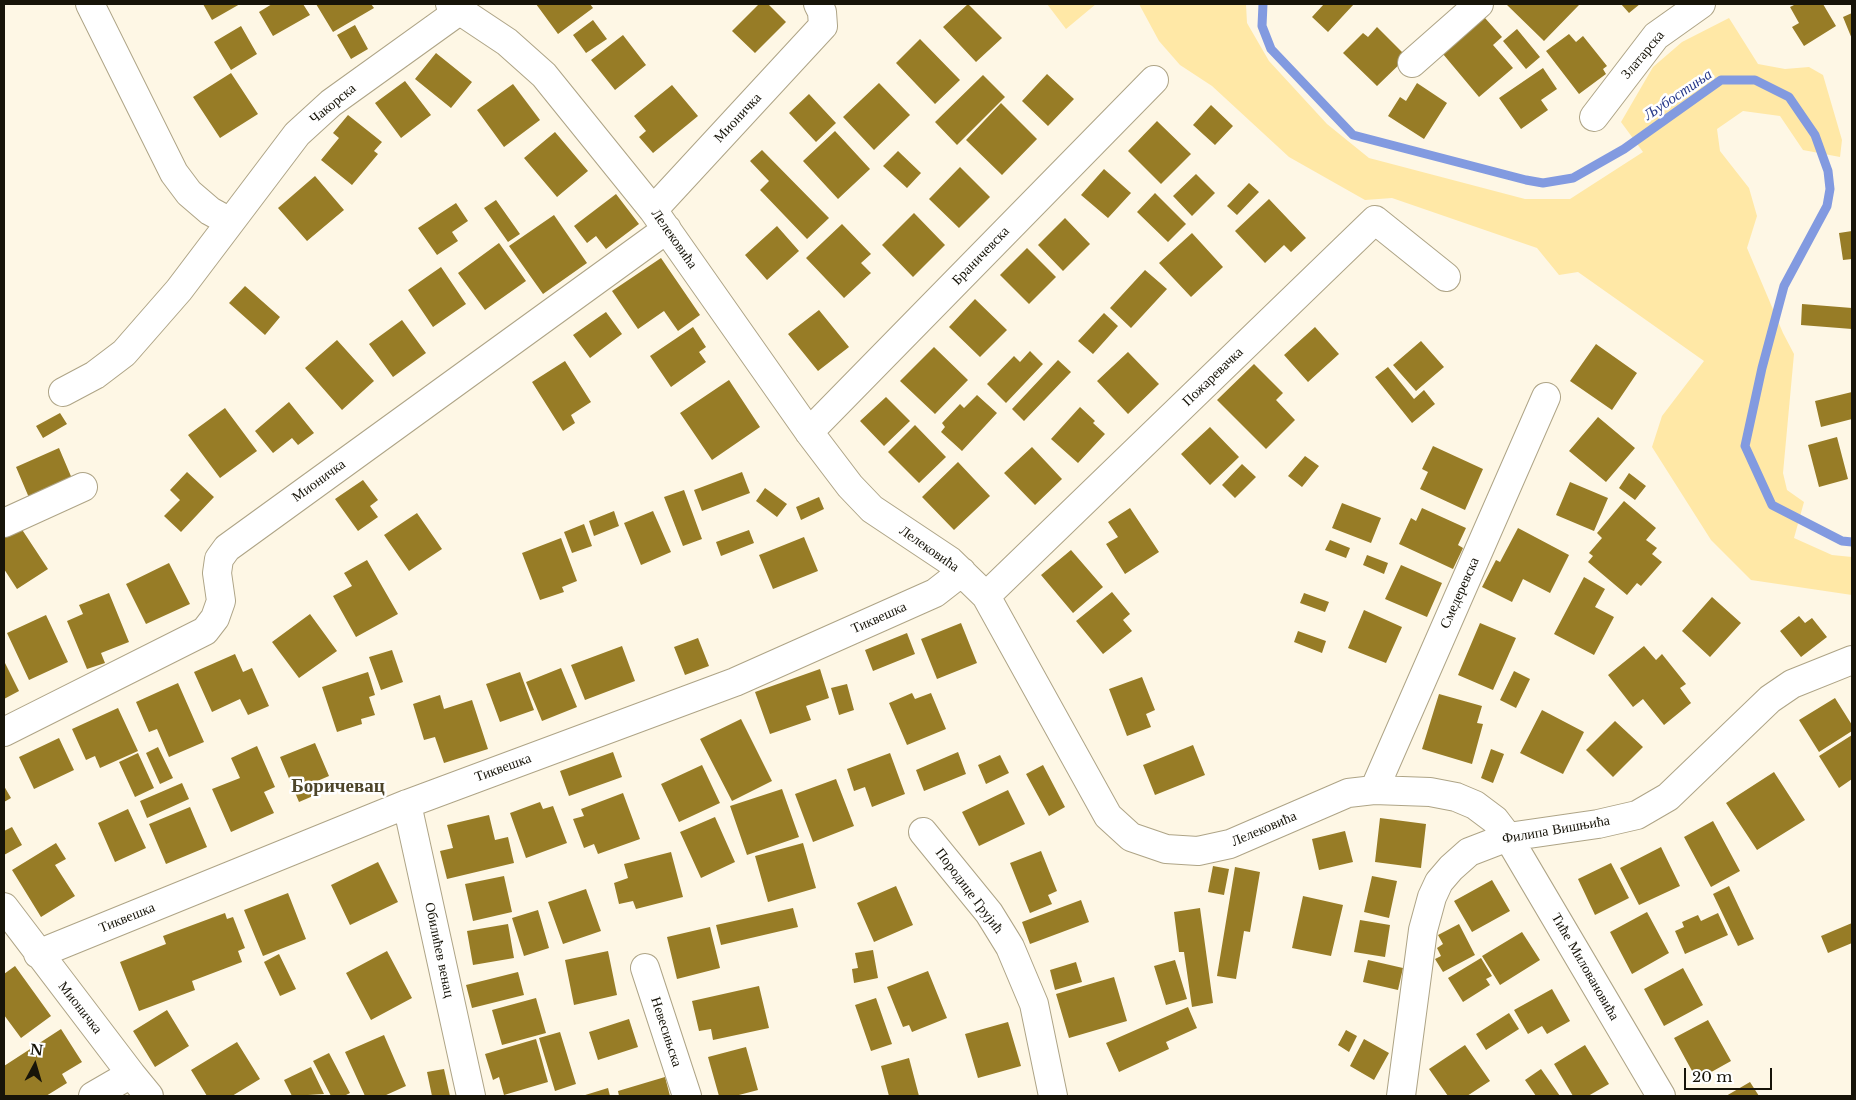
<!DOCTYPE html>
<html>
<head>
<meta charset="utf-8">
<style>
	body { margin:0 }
	#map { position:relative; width:1856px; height:1100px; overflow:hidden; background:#fef7e5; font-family:"Libre Baskerville",serif }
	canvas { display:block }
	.frame { position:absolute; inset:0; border:5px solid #171409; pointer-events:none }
	.north { position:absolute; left:10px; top:1040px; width:50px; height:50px; -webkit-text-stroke:4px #fff; paint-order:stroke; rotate:6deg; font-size:14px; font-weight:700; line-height:20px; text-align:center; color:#171409 }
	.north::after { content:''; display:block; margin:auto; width:18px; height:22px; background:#171409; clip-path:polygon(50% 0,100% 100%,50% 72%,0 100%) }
	.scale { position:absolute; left:1684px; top:1068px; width:88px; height:22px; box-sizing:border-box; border:2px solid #171409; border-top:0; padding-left:6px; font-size:15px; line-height:18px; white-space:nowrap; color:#171409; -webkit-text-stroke:4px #fff; paint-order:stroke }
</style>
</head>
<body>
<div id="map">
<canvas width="1856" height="1100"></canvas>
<div class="frame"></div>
<div class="north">N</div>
<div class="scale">20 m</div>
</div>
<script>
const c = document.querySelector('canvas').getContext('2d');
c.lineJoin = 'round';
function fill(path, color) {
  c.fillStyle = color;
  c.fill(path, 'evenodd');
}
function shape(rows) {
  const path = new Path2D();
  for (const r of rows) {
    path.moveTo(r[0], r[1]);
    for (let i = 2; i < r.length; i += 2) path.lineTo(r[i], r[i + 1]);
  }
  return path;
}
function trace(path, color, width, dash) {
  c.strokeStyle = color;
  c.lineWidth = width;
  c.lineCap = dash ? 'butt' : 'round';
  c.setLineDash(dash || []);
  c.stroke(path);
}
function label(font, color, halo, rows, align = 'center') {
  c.font = font + ' "Libre Baskerville",serif';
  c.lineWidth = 5;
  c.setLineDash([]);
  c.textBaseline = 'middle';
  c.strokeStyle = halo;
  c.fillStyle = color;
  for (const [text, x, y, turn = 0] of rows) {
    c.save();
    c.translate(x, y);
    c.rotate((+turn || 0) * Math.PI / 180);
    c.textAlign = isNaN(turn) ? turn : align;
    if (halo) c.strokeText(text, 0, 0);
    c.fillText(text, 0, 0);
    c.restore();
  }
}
const green = shape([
	[1047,4,1096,4,1066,29],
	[1139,4,1246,4,1247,23,1269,61,1327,124,1369,158,1525,199,1570,199,1643,152,1621,122,1653,67,1682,42,1729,18,1758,64,1785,69,1809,67,1823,75,1842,140,1840,157,1803,150,1780,116,1743,111,1717,129,1720,151,1749,188,1757,216,1747,248,1783,333,1794,354,1783,473,1787,490,1804,502,1794,538,1832,555,1852,557,1852,595,1751,580,1711,540,1652,447,1662,416,1704,361,1578,272,1559,275,1537,248,1392,198,1365,200,1289,157,1212,86,1180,65,1159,41]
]);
const stream = shape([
	[1263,4,1262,26,1271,49,1353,135,1526,180,1543,183,1573,178,1624,149,1721,80,1755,80,1789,97,1815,135,1828,171,1830,189,1827,206,1784,286,1762,368,1745,446,1772,505,1842,541,1852,542]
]);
const building = shape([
	[203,4,240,4,212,20],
	[272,4,303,4,310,15,273,36,259,12],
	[316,4,371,4,374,8,333,32],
	[536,4,590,4,593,8,558,34],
	[759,4,768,4,786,22,755,53,732,31],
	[968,4,1002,38,976,62,943,27],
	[1324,4,1354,4,1328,32,1312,17],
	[1506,4,1578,4,1579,5,1544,41],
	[1621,4,1640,4,1629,13],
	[1796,4,1823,4,1836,26,1804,46,1792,27,1799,23,1790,7],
	[1852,13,1852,39,1843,17],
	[1485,18,1502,37,1493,45,1513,68,1479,97,1443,54],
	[593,20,607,39,586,53,573,35],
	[355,25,368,49,351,59,337,35],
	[241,26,257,54,231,70,214,42],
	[1377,27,1407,57,1377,86,1343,53,1363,33,1368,37],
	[1517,29,1540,57,1526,69,1503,41],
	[1569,34,1576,42,1583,36,1607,66,1603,69,1606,74,1579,94,1546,51],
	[623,35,646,65,615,90,591,60],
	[920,39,960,80,935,104,896,63],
	[436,53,472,82,451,108,415,79],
	[1543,68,1557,89,1541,100,1548,110,1521,129,1499,98],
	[231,73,258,114,220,138,193,97],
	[1047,74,1074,99,1048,126,1022,101],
	[983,75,1005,97,957,145,935,122],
	[405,81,431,115,401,138,375,103],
	[879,83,910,115,874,150,843,117],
	[1417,83,1447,103,1424,139,1388,116,1400,97,1406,101],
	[513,84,540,120,504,147,477,110],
	[672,85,698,116,653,153,639,137,646,131,634,116],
	[809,94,836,123,816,142,789,113],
	[1001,103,1037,139,1002,175,966,140],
	[1211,105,1233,126,1215,145,1193,125],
	[348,115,382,142,374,151,378,154,352,185,321,160,339,138,333,133],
	[1157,121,1191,154,1161,184,1128,151],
	[835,131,870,169,838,199,803,161],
	[555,132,588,171,557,197,524,158],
	[762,150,829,218,807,239,760,190,769,181,750,161],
	[898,151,921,173,907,188,883,166],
	[960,167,990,197,959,228,929,199],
	[1104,169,1131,193,1108,218,1081,195],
	[1196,174,1215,193,1192,216,1173,196],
	[315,176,344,210,307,241,278,208],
	[1249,183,1259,192,1237,215,1227,206],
	[1155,193,1186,224,1168,242,1137,212],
	[616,194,639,224,606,249,596,236,587,243,574,226],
	[1269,199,1306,238,1291,252,1284,245,1265,263,1235,231],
	[496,200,520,234,508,242,484,208],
	[456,203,468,221,452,232,458,241,437,255,418,228],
	[914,213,945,245,913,277,882,245],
	[554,215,587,263,543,294,509,246],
	[1065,218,1090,244,1063,271,1038,245],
	[842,224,871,254,861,263,871,273,844,298,806,258],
	[777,226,799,251,767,280,745,255],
	[1852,231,1852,259,1843,260,1839,233],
	[1192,233,1223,267,1191,297,1159,263],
	[499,243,526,281,485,310,458,273],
	[1027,248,1056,277,1029,304,1000,275],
	[661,258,700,315,678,331,664,311,638,329,612,291],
	[441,267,466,304,433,327,408,290],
	[1145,270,1167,289,1131,328,1110,308],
	[245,286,280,317,265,335,229,303],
	[975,299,1007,330,980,357,949,327],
	[1802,304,1852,308,1852,329,1801,325],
	[819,310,849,347,818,371,788,334],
	[606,312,622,334,590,358,573,335],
	[1104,313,1118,326,1093,354,1078,341],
	[402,320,426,353,393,377,369,344],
	[693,327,706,347,699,352,706,362,671,387,650,356],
	[1315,327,1339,354,1308,382,1284,355],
	[337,340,374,381,342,410,305,368],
	[1421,341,1444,367,1416,391,1393,365],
	[1596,344,1637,373,1612,410,1570,381],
	[934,347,968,380,935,414,900,381],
	[1030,351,1043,364,1006,403,987,384,1014,356,1020,362],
	[1128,352,1159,384,1128,414,1097,381],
	[1058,360,1071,372,1024,421,1012,409],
	[565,361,591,402,571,415,575,423,563,431,532,382],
	[1254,364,1283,393,1276,400,1295,420,1266,449,1217,400],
	[1388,367,1414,399,1424,390,1435,404,1412,423,1375,377],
	[729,380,760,427,712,460,680,413],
	[1852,392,1852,419,1821,427,1815,401],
	[977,395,997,413,962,451,941,432,945,427,942,423,960,404,964,408],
	[886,397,910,421,884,446,860,421],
	[289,402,314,433,298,445,292,438,273,453,255,431],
	[1080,407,1095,421,1093,423,1105,434,1078,463,1051,439],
	[225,408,257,451,220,478,188,435],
	[60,413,67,424,43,438,36,426],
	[1598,417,1635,448,1606,482,1569,451],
	[915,425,946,457,919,483,888,452],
	[1210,427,1239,457,1210,485,1181,454],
	[1837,437,1848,479,1819,487,1808,445],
	[1433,446,1483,469,1465,510,1420,489,1428,472,1422,469],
	[1032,447,1062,479,1035,505,1004,473],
	[59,448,73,481,30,500,16,467],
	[1305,456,1319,466,1302,487,1288,476],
	[958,462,990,496,954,530,922,497],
	[1242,464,1256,477,1235,498,1222,485],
	[187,472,214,497,181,532,164,516,180,500,170,490],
	[742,472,750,493,702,511,694,490],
	[1629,473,1646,486,1635,500,1619,488],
	[363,480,378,500,370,506,378,517,358,531,335,499],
	[1570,482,1608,498,1594,531,1556,515],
	[765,488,787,504,777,517,756,501],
	[684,490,702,539,683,546,664,497],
	[819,497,824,509,801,520,796,507],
	[1624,501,1656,528,1646,540,1657,548,1652,554,1662,562,1641,586,1637,583,1627,595,1588,562,1593,556,1589,553,1602,538,1597,533],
	[1342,503,1381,518,1371,543,1332,528],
	[1130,508,1159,552,1125,574,1106,544,1118,537,1108,522],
	[1422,508,1466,528,1458,545,1463,548,1453,569,1399,544,1411,518,1416,521],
	[614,511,619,526,594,536,589,521],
	[653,511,671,552,641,565,624,523],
	[417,513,442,549,409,571,384,535],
	[584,524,592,546,572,553,564,532],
	[19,525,48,569,17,589,4,569,4,535],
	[1518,528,1569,555,1550,593,1523,579,1512,602,1482,587,1496,560,1500,562],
	[749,530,754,543,721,556,716,542],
	[804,537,818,571,773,589,759,555],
	[561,538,577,581,562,587,564,592,540,600,522,553],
	[1330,540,1350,548,1346,558,1325,550],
	[1071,550,1103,587,1073,613,1041,575],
	[1367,555,1388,563,1384,574,1363,565],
	[367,560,398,614,356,637,333,596,352,586,344,573],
	[169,563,190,604,146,624,126,584],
	[1401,565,1442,583,1427,617,1385,599],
	[1584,577,1605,589,1595,607,1614,617,1594,655,1554,634],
	[1112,592,1130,614,1123,620,1132,631,1103,654,1076,621],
	[109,593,129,642,101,653,105,663,87,669,67,621,83,614,79,605],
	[1304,593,1329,602,1325,612,1300,603],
	[1712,597,1741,623,1710,657,1682,631],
	[1364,610,1402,627,1386,663,1348,648],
	[310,614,337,651,299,678,272,642],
	[46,615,68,662,29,680,7,633],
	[1799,616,1805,623,1812,618,1827,637,1801,657,1780,631],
	[961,623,977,663,937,679,921,639],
	[1480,623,1516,638,1493,690,1458,675],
	[1298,631,1326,641,1322,653,1294,642],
	[907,633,915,654,873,671,865,650],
	[698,638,709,666,685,675,674,647],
	[622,646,635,681,585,700,571,665],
	[1644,646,1656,660,1662,654,1686,684,1680,688,1691,703,1664,725,1643,699,1633,707,1608,675],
	[392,650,403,682,381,690,369,657],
	[235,654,243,672,252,668,269,706,248,715,240,699,212,712,194,672],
	[4,661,19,691,4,699],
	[561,668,577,707,542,721,526,682],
	[820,669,829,698,806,706,811,720,770,734,755,692],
	[1514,671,1530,679,1516,708,1500,700],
	[368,672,375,695,369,697,375,715,361,719,362,724,337,732,322,687],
	[520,672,534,710,500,722,486,684],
	[1142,677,1155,710,1146,714,1151,727,1127,736,1109,689],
	[178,683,204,742,169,757,157,729,149,732,136,702],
	[847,684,854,710,839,715,831,688],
	[912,693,915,699,931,693,946,729,907,745,889,703],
	[1439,694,1482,706,1477,723,1483,724,1472,764,1422,749],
	[440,695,444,709,472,700,488,749,444,763,435,737,424,740,413,704],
	[1835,698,1852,725,1852,731,1819,752,1799,720],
	[118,708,138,751,100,768,95,756,86,760,72,729],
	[1542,710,1584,732,1563,774,1520,753],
	[741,719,772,781,732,801,700,739],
	[1615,721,1643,747,1613,777,1586,750],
	[1852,735,1852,779,1839,788,1819,756],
	[59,738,74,770,34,789,19,757],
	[315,743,329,776,315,782,320,793,299,802,280,757],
	[1193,745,1205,775,1155,795,1143,765],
	[257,746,275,787,264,792,274,813,231,832,212,789,240,778,231,758],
	[158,747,173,778,160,784,146,753],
	[1491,749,1504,754,1493,783,1481,778],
	[613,752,622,777,569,796,560,771],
	[958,752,966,774,924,791,916,770],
	[138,753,154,788,135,797,119,762],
	[890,753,905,794,872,807,865,787,854,791,847,769],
	[1000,755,1009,773,986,784,978,765],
	[702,765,720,803,679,822,661,784],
	[1043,765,1065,807,1049,816,1026,774],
	[1774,772,1805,820,1757,850,1726,803],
	[836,779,854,826,813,842,795,794],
	[182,783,189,799,147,818,140,801],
	[4,786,11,798,4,802],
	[782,789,799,837,747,855,730,806],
	[1008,790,1025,824,979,846,962,812],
	[623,793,640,839,598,854,594,844,584,848,573,819,584,816,581,809],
	[540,802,543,809,553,806,567,843,526,858,510,813],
	[190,807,207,847,166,864,149,824],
	[128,809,146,848,115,862,98,823],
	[489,815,495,840,508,837,514,863,447,879,440,851,453,848,447,825],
	[715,817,735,862,701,878,680,832],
	[1380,818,1426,824,1421,868,1375,862],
	[1713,821,1740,871,1711,887,1684,837],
	[12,827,22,845,4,855,4,831],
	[1345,831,1353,862,1319,870,1312,839],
	[56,843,66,859,55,865,75,896,41,917,12,870],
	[803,843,816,888,768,902,755,856],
	[1661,847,1680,886,1639,905,1620,868],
	[1041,851,1057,891,1048,895,1052,904,1030,913,1010,863],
	[671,852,683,897,636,909,633,901,619,904,614,883,628,878,624,864],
	[378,862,398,902,350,925,331,885],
	[1611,863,1629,898,1595,915,1578,879],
	[1213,866,1229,869,1224,895,1208,892],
	[1235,867,1260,872,1250,932,1244,931,1236,979,1217,976],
	[504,876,512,912,473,921,465,884],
	[1372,876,1397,881,1389,918,1364,912],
	[1492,880,1510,911,1472,932,1454,901],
	[896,886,913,925,874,942,857,903],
	[1729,886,1754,939,1738,946,1713,894],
	[586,889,601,931,563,944,548,902],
	[288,893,306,939,263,956,244,910],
	[1303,896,1343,905,1331,956,1292,948],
	[1081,900,1089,922,1030,944,1022,922],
	[793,908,798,927,721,945,716,925],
	[1200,908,1213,1003,1192,1007,1184,952,1179,952,1174,912],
	[538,910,549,948,524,956,512,918],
	[1647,912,1669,953,1632,974,1610,932],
	[225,913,227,919,233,917,245,948,238,951,242,962,192,981,195,990,139,1011,120,962,166,944,163,936],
	[1718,913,1728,935,1685,954,1675,931,1684,927,1682,922,1698,915,1701,921],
	[1360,920,1390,925,1385,957,1354,952],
	[1852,923,1852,943,1828,953,1821,936],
	[508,924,514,958,473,965,467,931],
	[1459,924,1475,955,1443,972,1435,959,1441,956,1437,948,1443,944,1438,935],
	[710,927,720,968,677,979,667,937],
	[1522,932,1540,960,1500,985,1482,956],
	[873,950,878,978,854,983,852,969,858,968,855,953],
	[387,951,412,998,371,1020,346,973],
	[608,951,617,995,574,1005,565,960],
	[279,954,296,989,280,996,264,962],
	[1481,958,1492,976,1486,979,1490,985,1463,1002,1448,978],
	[1175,960,1187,999,1166,1005,1154,966],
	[1368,960,1403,968,1398,990,1363,982],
	[1076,962,1082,982,1055,990,1050,970],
	[15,966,51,1016,21,1038,4,1015,4,974],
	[1683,968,1703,1005,1664,1026,1644,989],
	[928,971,947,1018,912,1032,909,1025,903,1027,887,987],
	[518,972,524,995,472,1008,466,985],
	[1114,977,1127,1021,1069,1038,1056,994],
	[759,986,769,1028,713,1040,711,1029,699,1031,692,1001],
	[1552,989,1570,1021,1547,1034,1542,1026,1528,1034,1514,1010],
	[536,998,546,1033,502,1045,492,1010],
	[876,998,892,1044,871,1051,855,1005],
	[1188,1007,1197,1028,1166,1042,1169,1049,1119,1072,1106,1043],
	[167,1010,189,1046,155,1067,133,1031],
	[1509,1013,1519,1029,1486,1050,1476,1034],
	[629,1019,638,1047,598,1060,589,1032],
	[1708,1020,1731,1061,1697,1080,1674,1038],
	[1008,1022,1021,1066,978,1078,965,1034],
	[61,1029,82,1062,62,1074,67,1083,46,1096,4,1096,4,1066],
	[1346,1030,1357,1036,1349,1052,1338,1045],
	[560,1032,576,1084,555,1091,539,1038],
	[384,1035,406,1086,384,1096,365,1096,345,1052],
	[536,1039,548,1082,504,1095,499,1077,493,1080,485,1054],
	[1364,1039,1389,1053,1374,1080,1350,1066],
	[237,1042,260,1079,232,1096,207,1096,191,1070],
	[1465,1045,1490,1081,1467,1096,1448,1096,1429,1069],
	[1585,1045,1609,1084,1588,1096,1573,1096,1554,1064],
	[746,1047,758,1090,735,1096,719,1096,708,1057],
	[329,1053,350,1093,344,1096,331,1096,313,1061],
	[909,1058,919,1096,889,1096,881,1066],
	[311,1067,324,1094,292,1096,284,1080],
	[444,1069,450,1096,432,1096,427,1072],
	[1541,1069,1560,1096,1536,1096,1525,1080],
	[665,1077,670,1096,619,1096,618,1091],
	[1750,1082,1759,1096,1726,1096],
	[608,1088,610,1096,582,1096]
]);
const minor = shape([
	[90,4,174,173,189,193,210,211,230,222],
	[450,4,507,42,544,75,653,210,809,432,850,486,872,509,950,561,986,596,1108,816,1131,837,1166,849,1198,851,1230,844,1348,793,1374,790,1430,792,1456,797,1475,805,1495,820,1508,837,1661,1096],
	[1412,63,1479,4],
	[1594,117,1656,36,1701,4],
	[653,210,823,26,822,12,818,4],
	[63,392,95,375,124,353,179,290,297,134,331,103,459,11],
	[809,432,1154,80],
	[4,523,83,487],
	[986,596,1375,220,1446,277],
	[4,732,205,631,215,618,221,601,217,573,219,559,227,548,667,229],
	[1374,790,1546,397],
	[407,804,471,1096],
	[923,832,989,913,1010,947,1034,1004,1053,1096],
	[4,907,131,1074,93,1096],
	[38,954,407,804,735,682,935,593,962,572],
	[645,968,687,1096],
	[131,1074,149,1096],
	[1401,1096,1423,930,1432,897,1439,882,1451,868,1469,852,1508,837,1598,824,1637,815,1668,797,1770,699,1792,684,1852,660]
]);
const streetNames = [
	["Златарска",1643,55,-50],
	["Чакорска",333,104,-39],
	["Мионичка",738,118,-47],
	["Лелековића",674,239,55],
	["Браничевска",981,256,-46],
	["Пожаревачка",1213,377,-44],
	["Мионичка",319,481,-36],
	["Лелековића",929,549,35],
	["Смедеревска",1460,593,-66],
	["Тиквешка",879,618,-24],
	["Тиквешка",503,768,-20],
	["Лелековића",1264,829,-23],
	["Филипа Вишњића",1556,830,-10],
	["Породице Грујић",969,891,53],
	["Тиквешка",127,918,-22],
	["Обилићев венац",439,950,78],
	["Тиће Миловановића",1585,967,60],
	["Мионичка",80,1008,52],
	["Невесињска",666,1032,72]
];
const waterNames = [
	["Љубостиња",1678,95,-34]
];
const districtNames = [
	["Боричевац",338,787]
];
fill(green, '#ffe8a6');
trace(stream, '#829ae0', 9);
fill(building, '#977c26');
trace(minor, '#aea486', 30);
trace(minor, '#fff', 28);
label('14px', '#171409', '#fff', streetNames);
label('italic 15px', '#263889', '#fff', waterNames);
label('bold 19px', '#4d452a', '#fff', districtNames);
</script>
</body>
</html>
